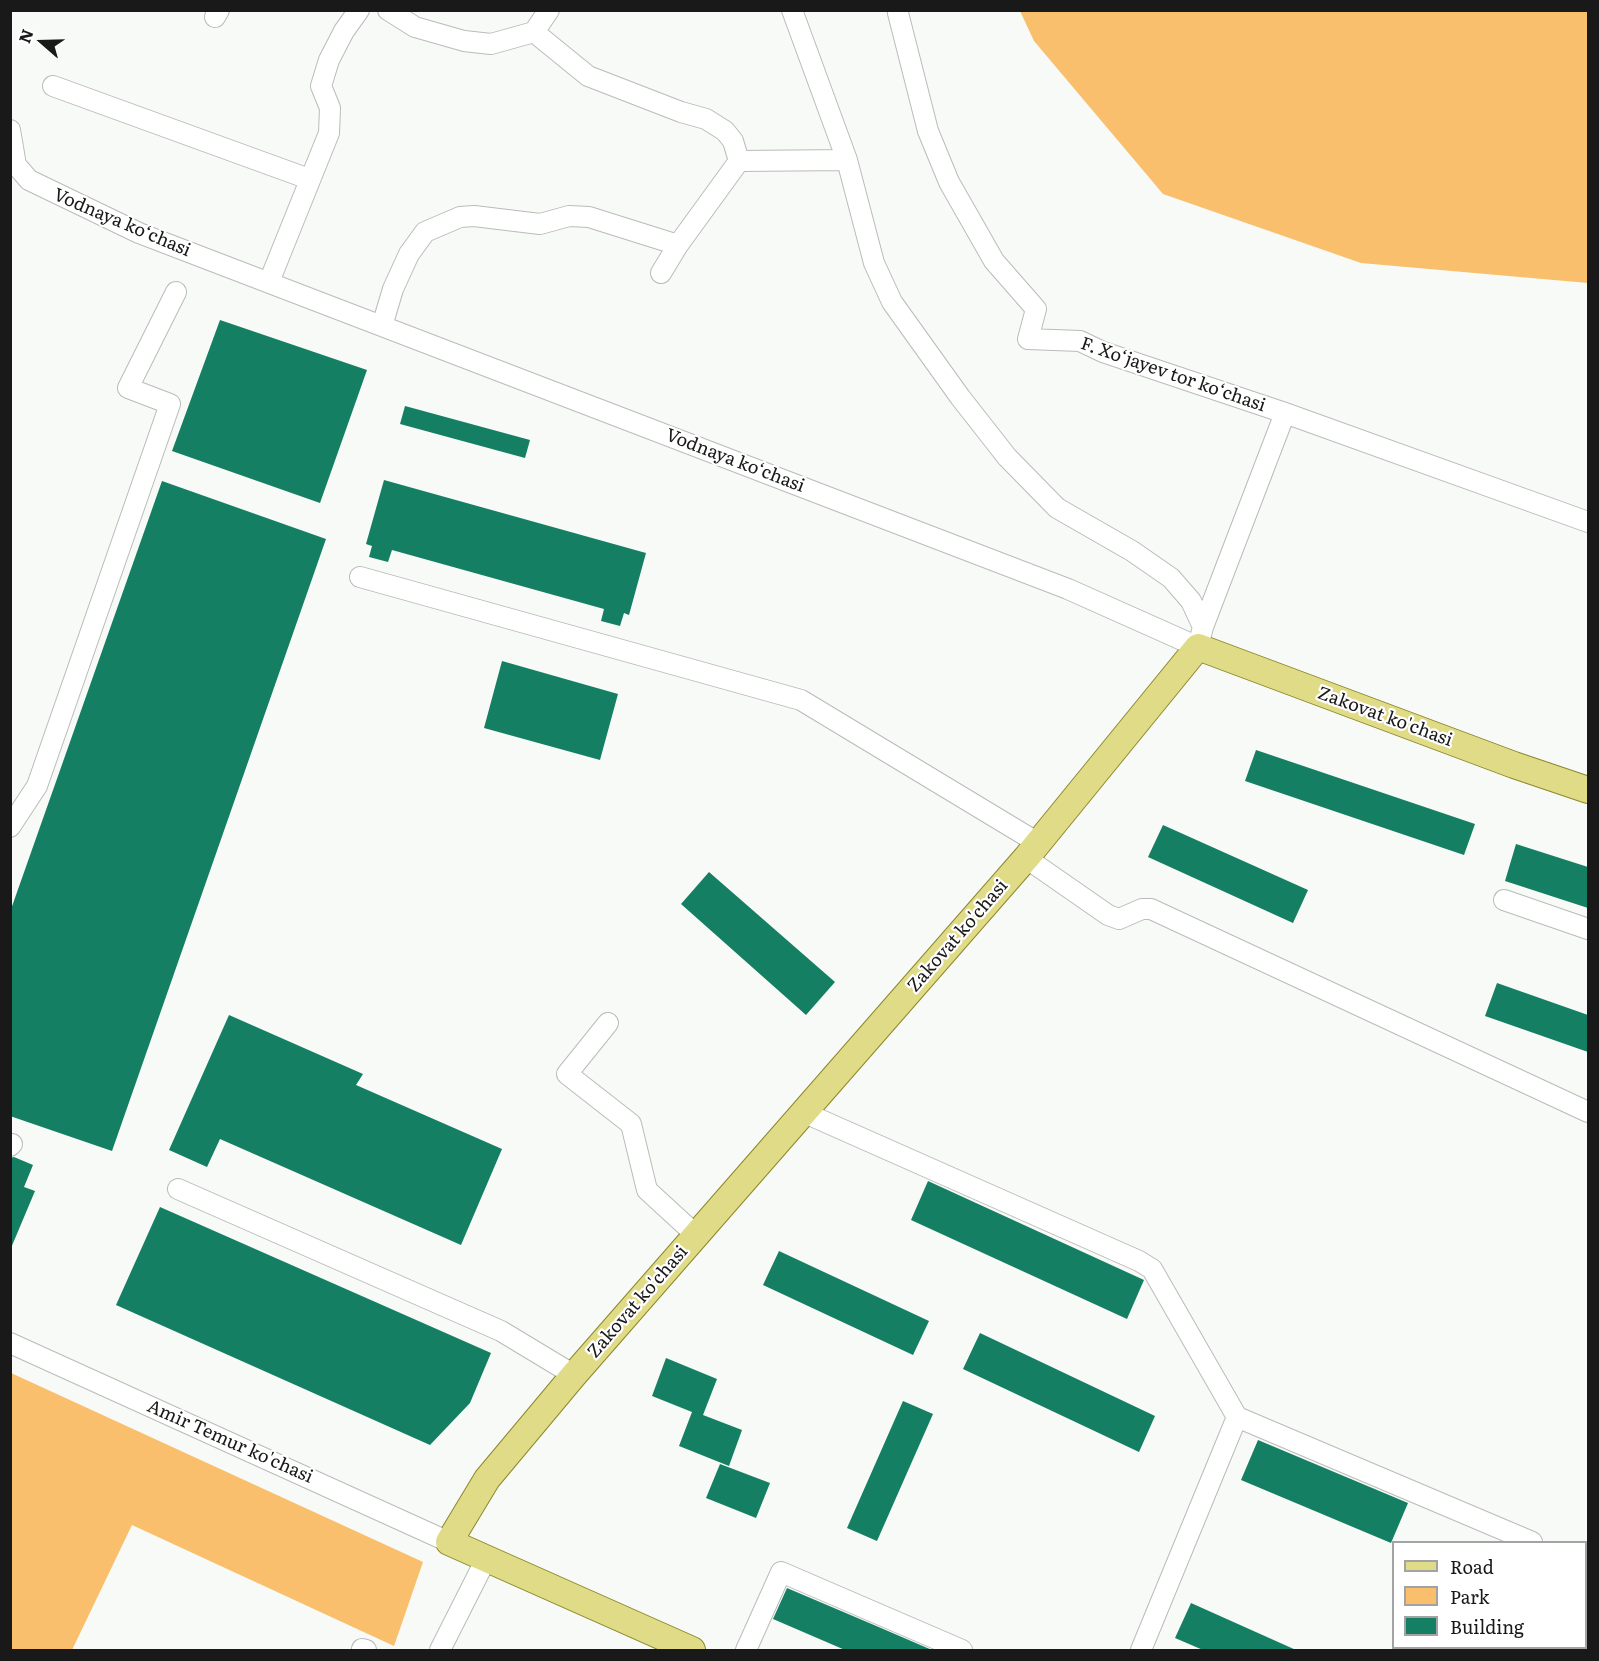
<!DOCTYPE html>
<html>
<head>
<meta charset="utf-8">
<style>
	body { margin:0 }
	#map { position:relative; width:1599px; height:1661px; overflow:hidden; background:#f7faf6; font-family:Literata,serif }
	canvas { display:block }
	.frame { position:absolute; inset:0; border:12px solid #181918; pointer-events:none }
	.legend { position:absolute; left:1392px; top:1541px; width:195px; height:108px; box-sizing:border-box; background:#fff; border:2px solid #a3a3a3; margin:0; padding:8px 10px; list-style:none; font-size:18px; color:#181918 }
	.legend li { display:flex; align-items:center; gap:12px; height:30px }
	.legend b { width:30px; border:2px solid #a3a3a3 }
	.north { position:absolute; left:12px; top:12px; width:60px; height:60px; -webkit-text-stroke:4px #fff; paint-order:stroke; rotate:290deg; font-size:16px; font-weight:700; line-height:24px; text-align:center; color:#181918 }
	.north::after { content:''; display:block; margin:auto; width:21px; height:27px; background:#181918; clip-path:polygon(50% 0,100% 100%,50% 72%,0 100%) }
</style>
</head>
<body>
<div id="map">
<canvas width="1599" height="1661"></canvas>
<div class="frame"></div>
<ul class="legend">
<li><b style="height:8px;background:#e0db86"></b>Road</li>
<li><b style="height:16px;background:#f9bf6c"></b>Park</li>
<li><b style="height:16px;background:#157f63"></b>Building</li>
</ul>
<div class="north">N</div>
</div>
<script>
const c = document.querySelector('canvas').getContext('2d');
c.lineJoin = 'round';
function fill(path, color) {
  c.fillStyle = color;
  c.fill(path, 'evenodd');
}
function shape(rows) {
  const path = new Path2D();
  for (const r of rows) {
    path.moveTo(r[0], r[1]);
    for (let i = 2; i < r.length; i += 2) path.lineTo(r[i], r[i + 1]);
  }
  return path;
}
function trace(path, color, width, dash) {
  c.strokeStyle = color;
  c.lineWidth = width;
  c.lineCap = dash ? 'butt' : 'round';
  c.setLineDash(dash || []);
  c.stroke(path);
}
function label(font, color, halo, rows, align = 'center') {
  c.font = font + ' Literata,serif';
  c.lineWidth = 4.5;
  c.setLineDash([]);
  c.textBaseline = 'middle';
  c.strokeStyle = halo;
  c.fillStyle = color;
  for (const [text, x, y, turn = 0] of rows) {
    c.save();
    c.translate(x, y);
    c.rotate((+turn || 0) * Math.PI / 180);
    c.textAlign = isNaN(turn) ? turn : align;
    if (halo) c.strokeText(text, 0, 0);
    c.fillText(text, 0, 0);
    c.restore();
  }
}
const green = shape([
	[1020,11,1588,11,1588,283,1361,263,1163,194,1034,41],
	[11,1373,423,1562,394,1646,132,1525,72,1650,11,1650]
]);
const building = shape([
	[220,320,367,370,320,503,172,451],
	[405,406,530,440,525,458,400,424],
	[384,480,646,553,629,615,624,613,620,626,601,621,604,609,392,550,388,562,369,557,372,546,366,544],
	[162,481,326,539,112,1151,10,1116,10,912],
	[502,661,618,694,600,760,484,728],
	[1256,750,1475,824,1464,855,1245,781],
	[1163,825,1308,890,1293,923,1148,857],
	[1516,844,1588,867,1588,908,1505,881],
	[709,872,835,982,806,1015,681,904],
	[1497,983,1588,1015,1588,1052,1485,1016],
	[229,1015,363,1074,356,1085,502,1149,461,1245,220,1139,207,1167,169,1150],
	[14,1157,33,1165,24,1187,35,1191,11,1248,10,1158],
	[928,1181,1144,1280,1127,1319,911,1220],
	[160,1207,491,1353,470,1403,430,1445,116,1305],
	[779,1251,929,1321,913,1355,763,1285],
	[980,1333,1155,1416,1139,1452,963,1369],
	[666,1358,717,1379,703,1415,742,1430,729,1466,679,1446,692,1412,652,1396],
	[903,1401,933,1414,877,1541,847,1528],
	[1258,1440,1408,1503,1391,1543,1241,1480],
	[720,1464,770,1483,756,1518,706,1498],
	[787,1588,874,1625,932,1650,845,1650,773,1619],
	[1191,1603,1296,1650,1203,1650,1175,1638]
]);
const minor = shape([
	[388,10,415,27,464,41,491,44,534,32,549,10],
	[792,10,847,160,874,263,892,302,960,397,1007,457,1057,508,1132,551,1171,578,1191,601,1203,627],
	[898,13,928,131,949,182,994,261,1036,309,1028,339,1080,341,1103,352,1285,413,1588,522],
	[215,17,219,10],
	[534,32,588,76,681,112,706,119,725,131,733,141,739,161,847,160],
	[53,86,309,179],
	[10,130,16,165,29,180,139,233,1068,589,1198,647,1203,627,1285,413],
	[661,273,678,245,739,161],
	[269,282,329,133,330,108,321,86,329,60,344,31,359,10],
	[382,326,393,289,409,254,425,232,460,217,474,216,540,224,569,216,589,217,678,245],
	[360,577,801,700,1038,843],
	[10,827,37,786,170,404,128,388,176,292],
	[1026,858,1108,915,1119,919,1142,909,1151,909,1588,1112],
	[1504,900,1588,929],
	[608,1023,567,1074,631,1124,647,1190,696,1235],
	[805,1113,1139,1261,1152,1269,1237,1417,1532,1542],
	[10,1146,12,1144],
	[178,1189,501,1331,574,1375],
	[10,1343,449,1542],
	[1586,1565,1588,1566],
	[362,1649,366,1650],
	[440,1650,486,1559],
	[746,1650,781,1572,962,1650],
	[1141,1650,1237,1417]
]);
const major = shape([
	[692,1650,449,1542,487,1479,574,1375,1026,858,1198,647,1514,765,1588,790]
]);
const streetNames = [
	["Vodnaya ko‘chasi",122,223,23],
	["F. Xo‘jayev tor ko‘chasi",1173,375,19],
	["Vodnaya ko‘chasi",735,461,21],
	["Zakovat ko'chasi",1385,717,20],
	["Zakovat ko'chasi",958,936,-49],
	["Zakovat ko'chasi",638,1302,-49],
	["Amir Temur ko'chasi",230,1442,24]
];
fill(green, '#f9bf6c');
fill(building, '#157f63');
trace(minor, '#b9bcb8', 22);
trace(major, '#8c882c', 28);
trace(minor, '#fff', 20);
trace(major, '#e0db86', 26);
label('18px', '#181918', '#fff', streetNames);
</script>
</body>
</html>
